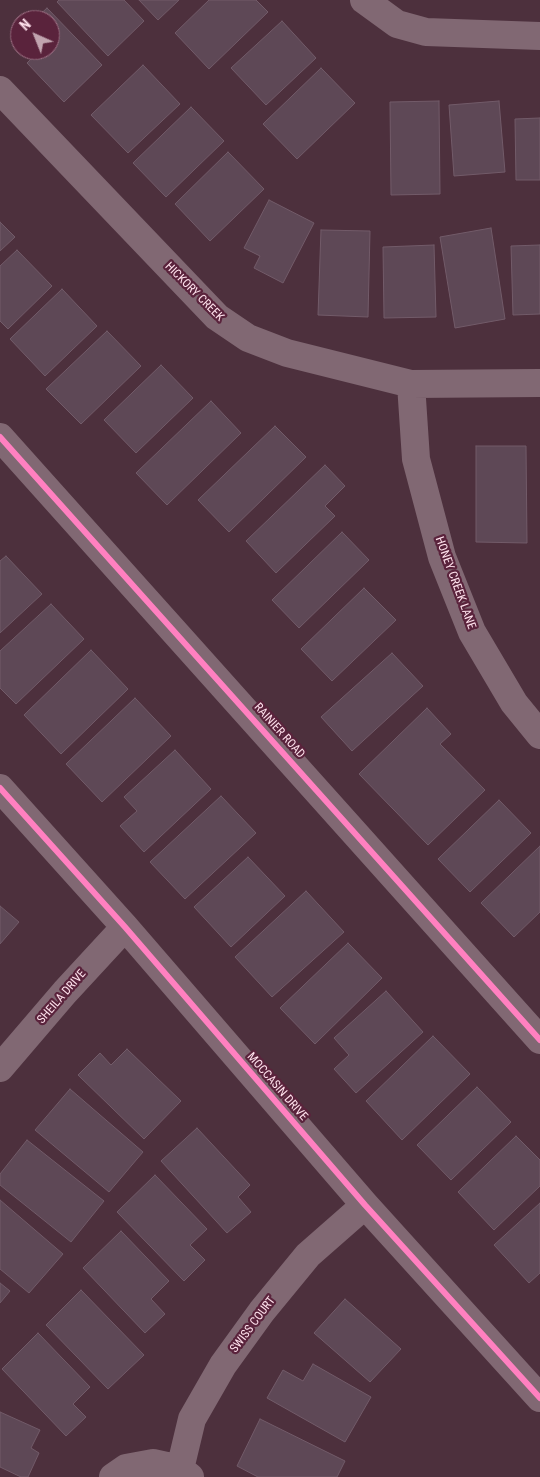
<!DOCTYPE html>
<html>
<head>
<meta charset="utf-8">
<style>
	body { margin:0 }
	#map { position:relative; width:540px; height:1477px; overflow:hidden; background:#4d303d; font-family:"Roboto Condensed",sans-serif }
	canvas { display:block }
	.north { position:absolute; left:10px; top:10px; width:50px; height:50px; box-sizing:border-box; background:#5a233c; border:1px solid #9c6f83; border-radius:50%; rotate:316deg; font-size:14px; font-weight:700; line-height:20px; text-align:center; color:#ffe2ed }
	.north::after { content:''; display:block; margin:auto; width:18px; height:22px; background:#c1a4af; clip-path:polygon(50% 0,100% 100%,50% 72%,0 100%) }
</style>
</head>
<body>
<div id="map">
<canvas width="540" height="1477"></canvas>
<div class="north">N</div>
</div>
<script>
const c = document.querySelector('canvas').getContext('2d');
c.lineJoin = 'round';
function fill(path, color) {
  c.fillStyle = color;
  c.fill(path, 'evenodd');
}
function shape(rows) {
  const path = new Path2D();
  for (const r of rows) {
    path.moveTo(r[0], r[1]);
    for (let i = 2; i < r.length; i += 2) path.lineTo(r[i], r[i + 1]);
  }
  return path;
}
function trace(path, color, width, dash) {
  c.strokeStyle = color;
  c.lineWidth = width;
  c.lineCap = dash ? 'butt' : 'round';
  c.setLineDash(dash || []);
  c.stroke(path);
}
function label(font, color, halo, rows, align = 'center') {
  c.font = font + ' "Roboto Condensed",sans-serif';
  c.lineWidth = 4.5;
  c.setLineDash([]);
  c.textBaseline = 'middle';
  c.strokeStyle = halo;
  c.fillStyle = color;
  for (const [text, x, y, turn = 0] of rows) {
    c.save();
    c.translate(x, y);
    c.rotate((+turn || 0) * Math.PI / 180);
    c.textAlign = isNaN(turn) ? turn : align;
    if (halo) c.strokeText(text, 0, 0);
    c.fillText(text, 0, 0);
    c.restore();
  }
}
const building = shape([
	[59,0,124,0,144,21,108,56,57,2,59,0],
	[139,0,179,0,158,20,139,0],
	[209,0,256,0,268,12,209,69,175,33,209,0],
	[47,8,102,65,64,102,27,63,39,51,38,50,50,50,50,20,34,20,47,8],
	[282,21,316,58,266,105,231,68,282,21],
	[143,65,180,104,128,153,91,115,143,65],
	[321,68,355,103,297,159,263,124,321,68],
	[439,101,440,194,391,195,390,102,439,101],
	[499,101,505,172,454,176,449,105,499,101],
	[191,107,224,141,166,197,133,163,191,107],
	[540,118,540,180,516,180,515,119,540,118],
	[228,152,264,189,210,241,175,204,228,152],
	[269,200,314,223,283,283,254,268,260,256,244,248,269,200],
	[0,222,15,237,0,251,0,222],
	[491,228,505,319,455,328,440,237,491,228],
	[321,230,370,231,368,317,318,315,321,230],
	[434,245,436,317,384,318,383,247,434,245],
	[540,245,540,314,513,315,511,246,540,245],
	[17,250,52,286,8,329,0,321,0,266,17,250],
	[62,289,97,326,45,376,10,339,62,289],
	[107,331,141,366,81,424,46,389,107,331],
	[161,365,193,398,136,453,104,420,161,365],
	[211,401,241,433,167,505,136,473,211,401],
	[275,426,306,457,229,532,198,500,275,426],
	[476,446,526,446,527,543,476,542,476,446],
	[325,465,345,486,325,506,335,516,276,573,246,541,325,465],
	[342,532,369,560,299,628,272,600,342,532],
	[6,556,42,594,0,633,0,561,6,556],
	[364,588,396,620,332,681,301,649,364,588],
	[51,604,84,639,16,704,0,688,0,651,51,604],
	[91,650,128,689,61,754,24,715,91,650],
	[392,653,423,686,352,751,321,717,392,653],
	[135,698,171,736,102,802,66,764,135,698],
	[427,708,451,734,440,744,485,790,428,845,359,774,427,708],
	[175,750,211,789,144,852,120,826,137,811,124,797,175,750],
	[221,796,256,833,185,899,150,862,221,796],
	[499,800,531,833,470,892,438,859,499,800],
	[540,846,540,912,514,937,481,903,540,846],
	[248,857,285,896,231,947,194,907,248,857],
	[306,891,344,932,272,997,235,957,306,891],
	[0,906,19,922,0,944,0,906],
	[348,943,382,978,315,1044,280,1008,348,943],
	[386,991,423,1032,356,1093,334,1069,349,1055,334,1038,386,991],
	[433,1036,470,1074,402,1140,366,1101,433,1036],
	[127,1049,181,1101,144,1139,78,1075,100,1053,111,1065,127,1049],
	[477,1087,511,1122,451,1180,417,1145,477,1087],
	[70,1089,143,1152,109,1192,35,1130,70,1089],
	[197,1128,250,1185,238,1197,251,1212,227,1233,161,1161,197,1128],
	[516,1136,540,1160,540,1186,494,1230,458,1192,516,1136],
	[27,1140,104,1201,71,1242,0,1185,0,1174,27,1140],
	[155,1175,207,1229,190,1245,205,1260,184,1281,117,1212,155,1175],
	[0,1200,63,1254,29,1293,0,1269,0,1200],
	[540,1203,540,1273,529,1283,494,1245,540,1203],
	[121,1231,169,1281,151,1299,165,1314,145,1333,83,1268,121,1231],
	[0,1283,10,1291,0,1303,0,1283],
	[81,1290,144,1355,108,1389,46,1325,81,1290],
	[345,1299,401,1349,370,1382,314,1333,345,1299],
	[38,1333,90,1387,73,1404,86,1417,66,1436,2,1369,38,1333],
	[313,1364,371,1397,345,1442,267,1398,283,1370,303,1381,313,1364],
	[0,1412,40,1430,31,1448,39,1453,28,1477,21,1477,0,1467,0,1412],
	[260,1419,345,1461,337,1477,258,1477,237,1466,260,1419]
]);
const minor = shape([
	[364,0,397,24,426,32,540,36],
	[0,90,217,317,248,338,287,353,411,384,540,383],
	[411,384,416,459,442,557,472,632,514,703,540,735],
	[0,437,540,1040],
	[0,788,125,927,365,1205,540,1398],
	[0,1068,65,992,125,927],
	[180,1469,192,1419,223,1365,262,1311,308,1255,365,1205],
	[113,1477,126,1468,153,1463,180,1469,190,1477]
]);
const cycleway = shape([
	[0,437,540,1040],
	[0,788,125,927,365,1205,540,1398]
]);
const streetNames = [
	["HICKORY CREEK",194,292,45],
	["HONEY CREEK LANE",455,583,70],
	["RAINIER ROAD",279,731,48],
	["SHEILA DRIVE",62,997,-49],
	["MOCCASIN DRIVE",277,1087,49],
	["SWISS COURT",253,1325,-53]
];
fill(building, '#5e4856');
trace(building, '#725b69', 1);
trace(minor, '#816873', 28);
trace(cycleway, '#ff80c0', 6);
label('12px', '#ffe2ed', '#5a233c', streetNames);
</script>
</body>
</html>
